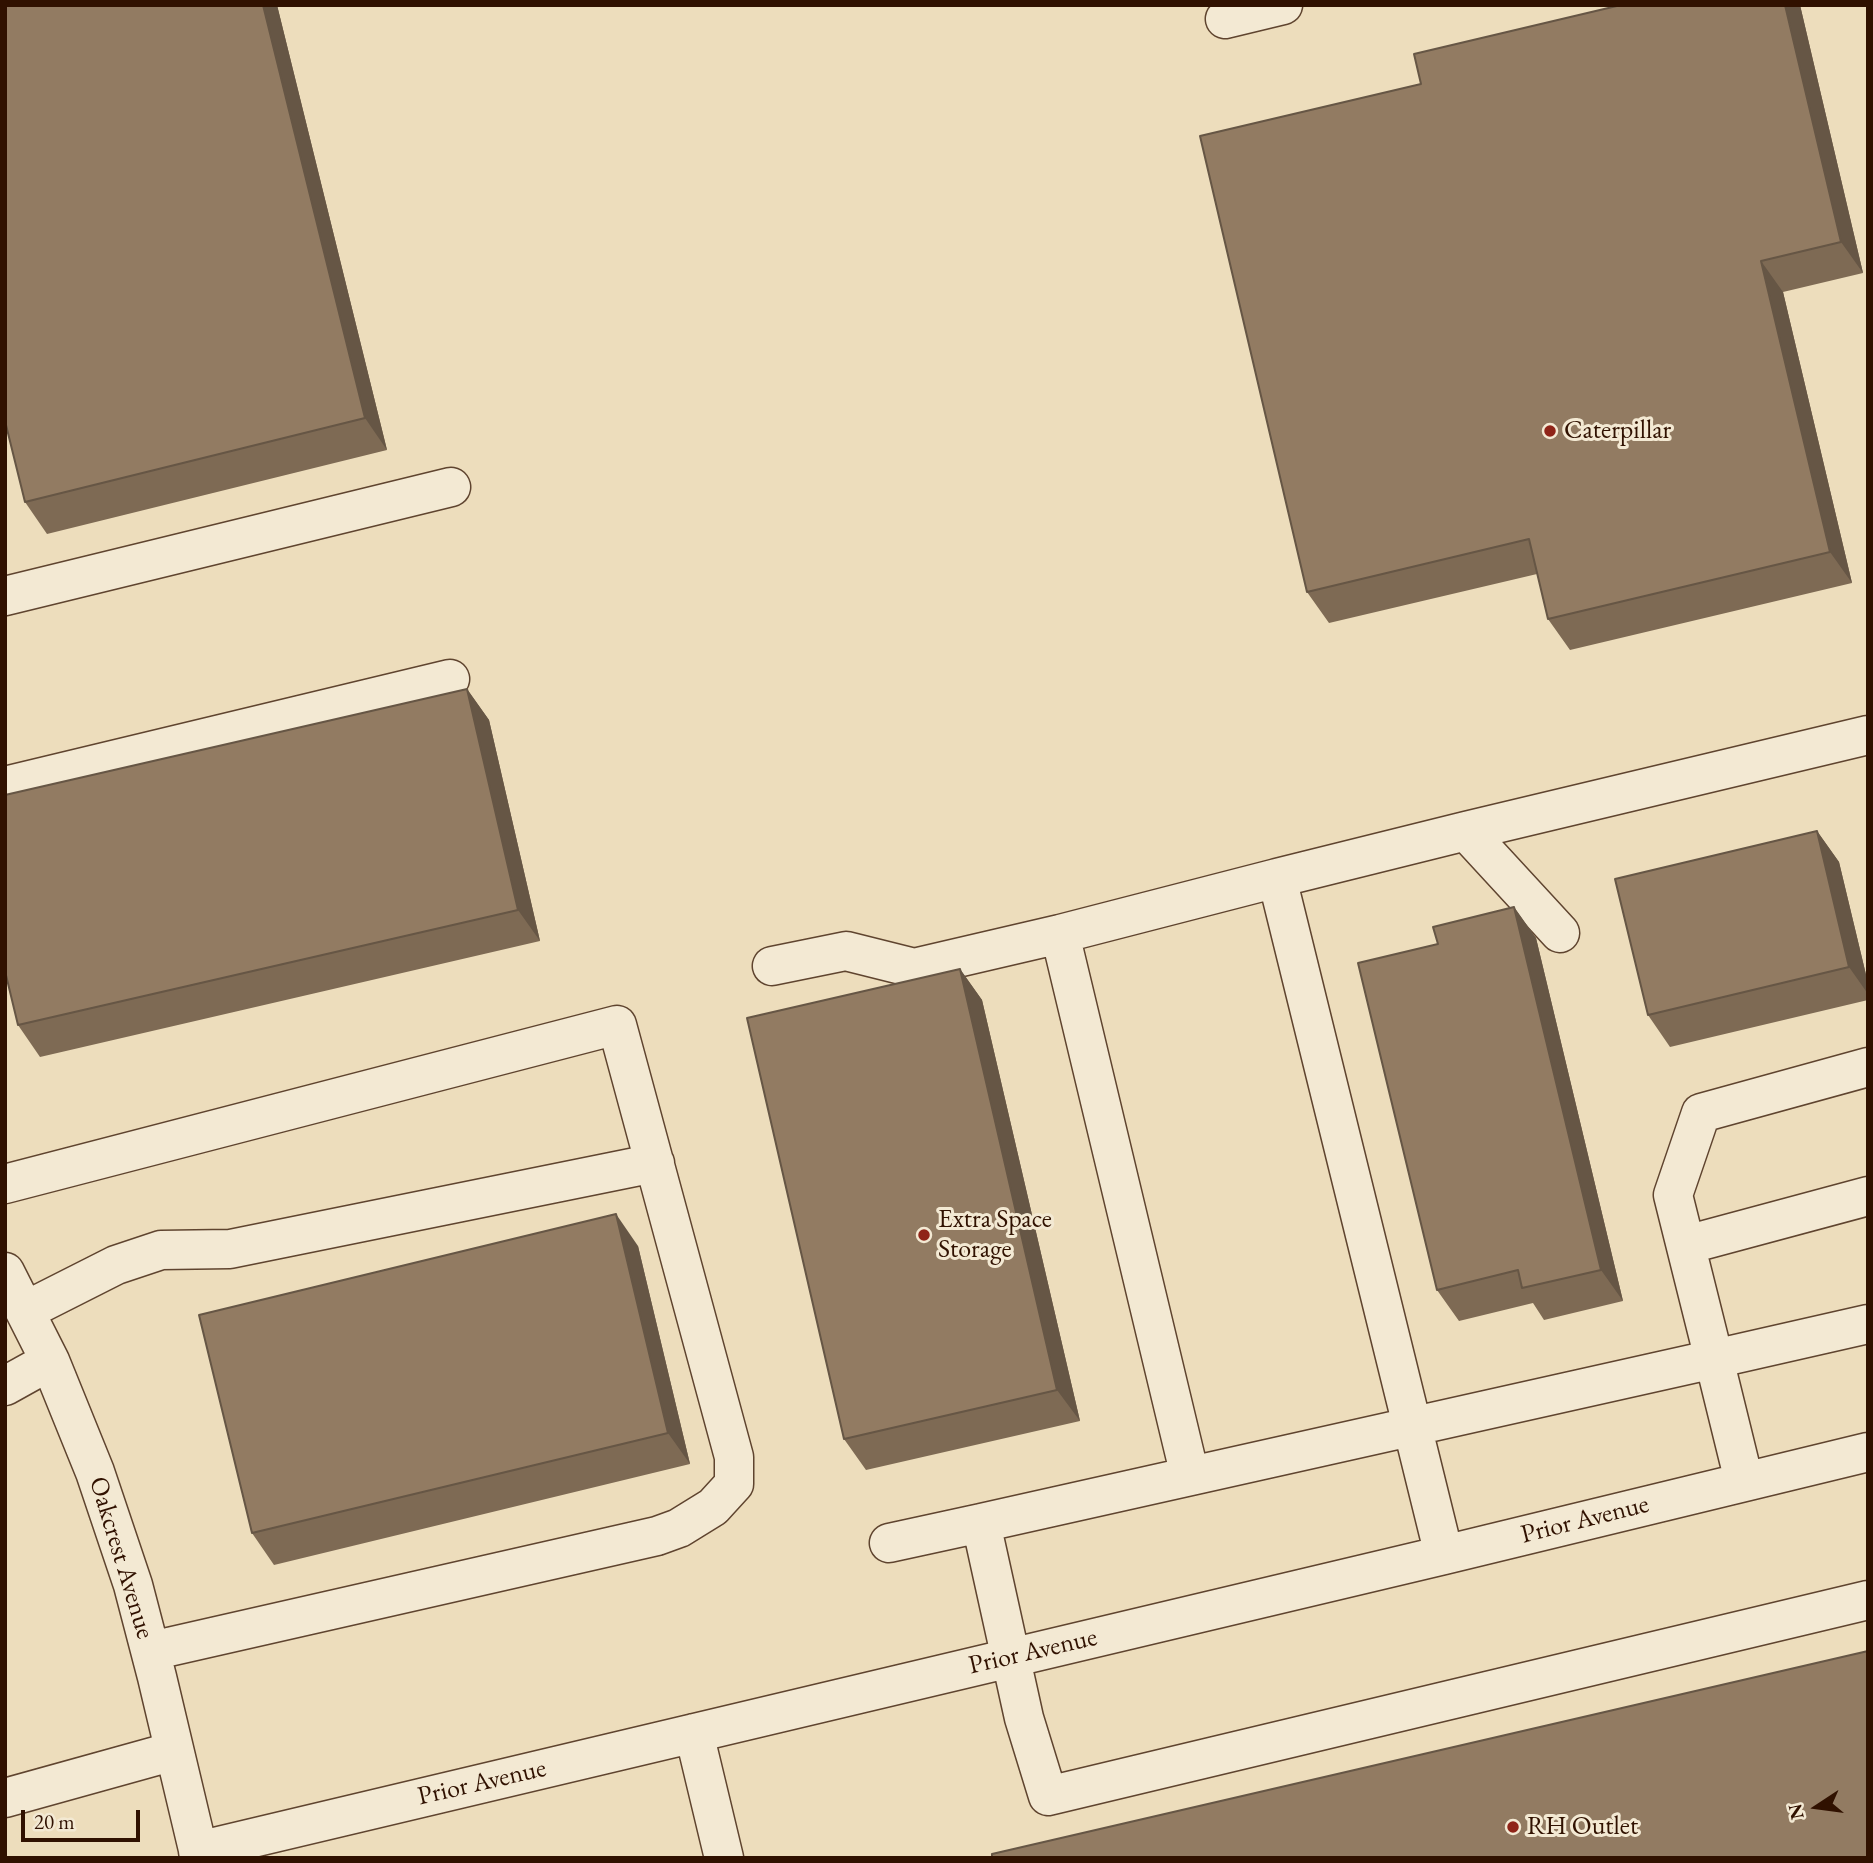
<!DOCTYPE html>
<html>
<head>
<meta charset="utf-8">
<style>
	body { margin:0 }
	#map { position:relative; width:1873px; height:1863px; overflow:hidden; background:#edddbc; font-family:"EB Garamond",serif }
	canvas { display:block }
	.frame { position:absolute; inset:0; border:7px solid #301100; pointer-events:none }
	.north { position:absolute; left:1782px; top:1772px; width:70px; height:70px; -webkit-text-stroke:5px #f3e9d3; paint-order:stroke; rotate:257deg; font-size:19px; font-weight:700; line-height:28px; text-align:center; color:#301100 }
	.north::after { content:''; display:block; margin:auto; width:24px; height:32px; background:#301100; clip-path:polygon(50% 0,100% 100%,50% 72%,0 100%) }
	.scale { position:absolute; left:21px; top:1810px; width:119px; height:32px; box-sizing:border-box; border:4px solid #301100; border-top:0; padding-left:9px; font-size:21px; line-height:24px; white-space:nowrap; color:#301100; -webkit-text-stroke:5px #f3e9d3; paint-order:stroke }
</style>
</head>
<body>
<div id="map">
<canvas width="1873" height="1863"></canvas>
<div class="frame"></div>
<div class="north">N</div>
<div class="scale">20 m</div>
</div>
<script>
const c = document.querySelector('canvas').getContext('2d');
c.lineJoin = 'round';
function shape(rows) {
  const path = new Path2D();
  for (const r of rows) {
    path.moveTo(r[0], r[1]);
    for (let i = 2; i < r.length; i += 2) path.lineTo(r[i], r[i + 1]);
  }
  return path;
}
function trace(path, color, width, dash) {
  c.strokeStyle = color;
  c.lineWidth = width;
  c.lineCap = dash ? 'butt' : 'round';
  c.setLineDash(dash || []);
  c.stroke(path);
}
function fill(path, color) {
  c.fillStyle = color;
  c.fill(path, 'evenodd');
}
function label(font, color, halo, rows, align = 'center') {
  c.font = font + ' "EB Garamond",serif';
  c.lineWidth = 6;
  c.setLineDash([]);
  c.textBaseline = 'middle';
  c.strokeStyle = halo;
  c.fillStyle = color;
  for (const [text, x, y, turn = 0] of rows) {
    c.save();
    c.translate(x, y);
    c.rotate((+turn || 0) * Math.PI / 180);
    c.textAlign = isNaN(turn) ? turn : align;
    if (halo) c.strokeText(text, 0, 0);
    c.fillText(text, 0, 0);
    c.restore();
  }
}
const minor = shape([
	[1225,19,1283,5],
	[5,596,451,487],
	[5,786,450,679],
	[1466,831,1560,933],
	[1060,934,1190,1476],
	[772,966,846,951,914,968,1060,934,1277,878],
	[1868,1067,1701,1113,1673,1195,1714,1359,1868,1324],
	[5,1184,617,1025,734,1457,734,1484,713,1507,679,1528,657,1536,151,1651],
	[1686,1245,1868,1196],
	[5,1272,50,1361,95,1472,133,1585,157,1677,200,1858],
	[25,1311,116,1265,161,1250,230,1249,655,1163],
	[5,1386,50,1361],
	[1744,1481,1714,1359,981,1523,1024,1718,1048,1796,1868,1600],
	[889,1543,981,1523],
	[1444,1555,1277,878,1466,831,1868,735],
	[694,1733,724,1858],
	[5,1798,174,1751],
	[198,1851,1444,1555,1868,1452]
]);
const wall = shape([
	[277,5,387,450,47,534,25,502],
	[1800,5,1863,273,1783,292,1852,583,1570,650,1548,619,1537,574,1329,623,1307,592],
	[467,689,489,720,540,941,40,1057,18,1025],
	[1817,831,1839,862,1868,983,1868,1000,1670,1047,1648,1015],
	[1514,907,1536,938,1623,1301,1544,1320,1533,1303,1459,1321,1437,1290,1438,944],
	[960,969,982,1000,1080,1421,866,1470,844,1439],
	[638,1246,690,1464,274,1565,252,1533]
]);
const shadedWall = shape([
	[263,5,277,5,387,450,365,418],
	[1785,5,1800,5,1863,273,1841,242],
	[1761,261,1783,292,1852,583,1830,552],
	[467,689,489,720,540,941,518,910],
	[1817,831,1839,862,1868,983,1868,994,1849,967],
	[1514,907,1536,938,1623,1301,1601,1270],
	[960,969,982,1000,1080,1421,1057,1390],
	[616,1214,638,1246,690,1464,668,1433]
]);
const building = shape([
	[5,5,263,5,365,418,25,502,5,421,5,5],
	[1621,5,1785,5,1841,242,1761,261,1830,552,1548,619,1529,539,1307,592,1200,136,1421,84,1414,54,1621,5],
	[467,689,518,910,18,1025,5,971,5,795,467,689],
	[1817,831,1849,967,1648,1015,1615,879,1817,831],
	[1514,907,1601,1270,1522,1288,1518,1270,1437,1290,1358,963,1438,944,1433,927,1514,907],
	[960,969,1057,1390,844,1439,747,1018,960,969],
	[616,1214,668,1433,252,1533,199,1315,616,1214],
	[1868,1651,1868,1858,992,1858,992,1854,1868,1651]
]);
const markers = [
	[1550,431,7,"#8f2418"],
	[924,1235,7,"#8f2418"],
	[1513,1827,7,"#8f2418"]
];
const poiNames = [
	["Caterpillar",1564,431],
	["Extra Space",938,1220],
	["Storage",938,1250],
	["RH Outlet",1527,1827]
];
const streetNames = [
	["Prior Avenue",1585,1520,-14],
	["Oakcrest Avenue",121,1558,73],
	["Prior Avenue",1033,1652,-13],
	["Prior Avenue",482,1783,-13]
];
trace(minor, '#5f442f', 41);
trace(minor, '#f3e9d3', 38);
fill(wall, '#7e6a54');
fill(shadedWall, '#665645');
fill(building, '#927b62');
trace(building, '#665645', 2);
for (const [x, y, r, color] of markers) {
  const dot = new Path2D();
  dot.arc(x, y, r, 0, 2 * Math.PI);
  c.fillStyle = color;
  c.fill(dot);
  trace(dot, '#f3e9d3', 2.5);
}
label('26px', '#301100', '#f3e9d3', poiNames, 'left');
label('26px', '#301100', '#f3e9d3', streetNames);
</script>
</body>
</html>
